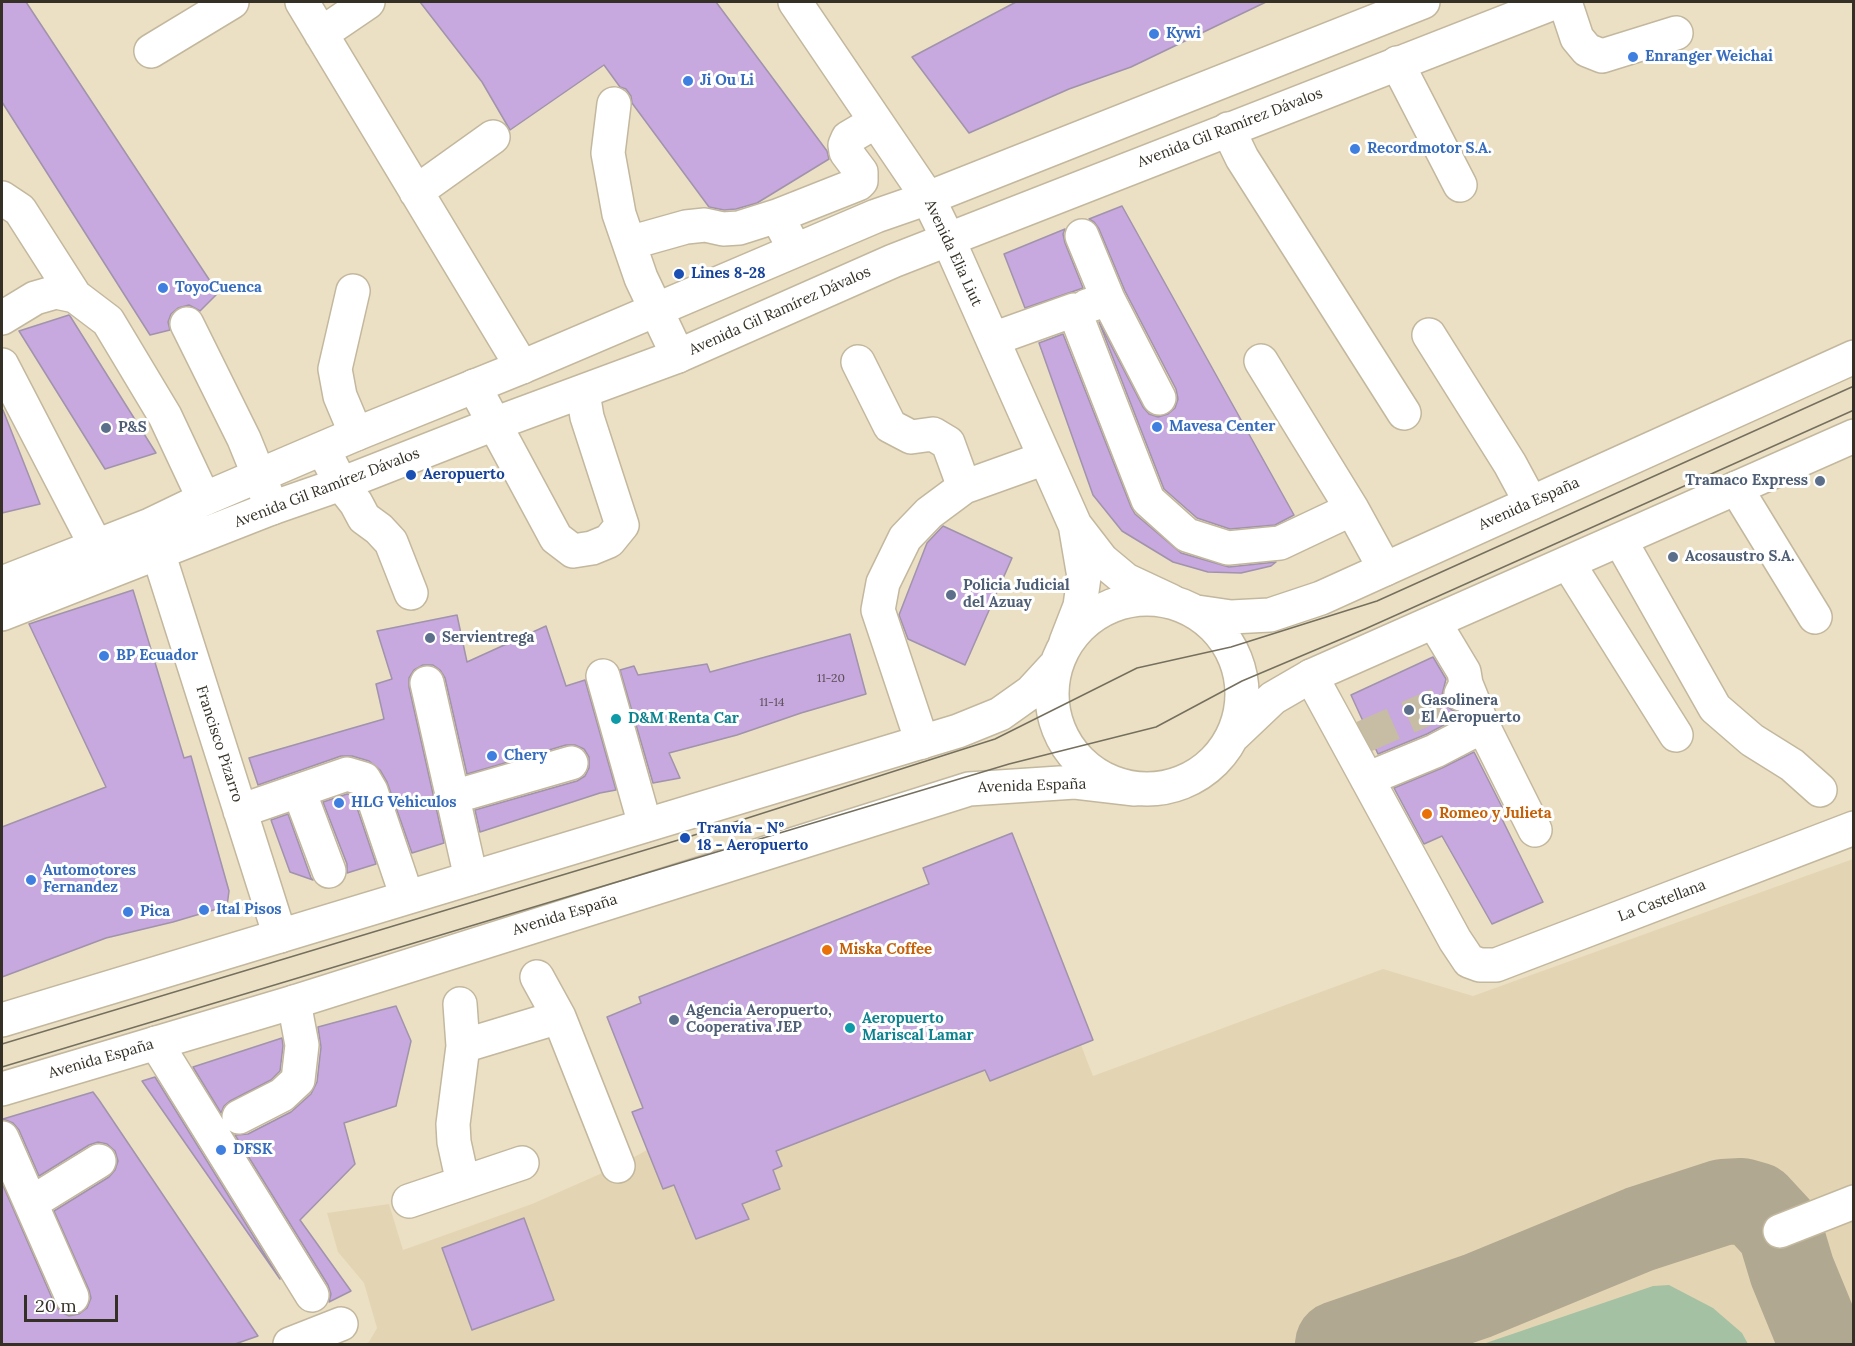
<!DOCTYPE html>
<html>
<head>
<meta charset="utf-8">
<style>
	body { margin:0 }
	#map { position:relative; width:1855px; height:1346px; overflow:hidden; background:#ebe0c4; font-family:Lora,serif }
	canvas { display:block }
	.frame { position:absolute; inset:0; border:3px solid #343025; pointer-events:none }
	.scale { position:absolute; left:24px; top:1295px; width:94px; height:27px; box-sizing:border-box; border:3px solid #343025; border-top:0; padding-left:8px; font-size:18px; line-height:21px; white-space:nowrap; color:#343025; -webkit-text-stroke:4px #fff; paint-order:stroke }
</style>
</head>
<body>
<div id="map">
<canvas width="1855" height="1346"></canvas>
<div class="frame"></div>
<div class="scale">20 m</div>
</div>
<script>
const c = document.querySelector('canvas').getContext('2d');
c.lineJoin = 'round';
function fill(path, color) {
  c.fillStyle = color;
  c.fill(path, 'evenodd');
}
function shape(rows) {
  const path = new Path2D();
  for (const r of rows) {
    if (r.length === 3) {
      path.moveTo(r[0] + r[2], r[1]);
      path.arc(r[0], r[1], r[2], 0, 2 * Math.PI);
      continue;
    }
    path.moveTo(r[0], r[1]);
    for (let i = 2; i < r.length; i += 2) path.lineTo(r[i], r[i + 1]);
  }
  return path;
}
function trace(path, color, width, dash) {
  c.strokeStyle = color;
  c.lineWidth = width;
  c.lineCap = dash ? 'butt' : 'round';
  c.setLineDash(dash || []);
  c.stroke(path);
}
function label(font, color, halo, rows, align = 'center') {
  c.font = font + ' Lora,serif';
  c.lineWidth = 6;
  c.setLineDash([]);
  c.textBaseline = 'middle';
  c.strokeStyle = halo;
  c.fillStyle = color;
  for (const [text, x, y, turn = 0] of rows) {
    c.save();
    c.translate(x, y);
    c.rotate((+turn || 0) * Math.PI / 180);
    c.textAlign = isNaN(turn) ? turn : align;
    if (halo) c.strokeText(text, 0, 0);
    c.fillText(text, 0, 0);
    c.restore();
  }
}
const built = shape([
	[1012,833,1093,1040,1081,1045,1093,1076,1383,969,1473,996,1853,859,1853,1344,364,1344,369,1342,377,1328,364,1283,338,1252,327,1213,389,1204,403,1250,532,1204,618,1166,647,1150,632,1112,643,1108,607,1017,641,1003,639,997,929,884,923,868]
]);
const green = shape([
	[1669,1285,1713,1308,1742,1333,1748,1344,1483,1344,1653,1286]
]);
const taxiway = shape([
	[1338,1344,1477,1296,1640,1229,1723,1202,1742,1201,1756,1205,1780,1231,1792,1271,1822,1344]
]);
const building = shape([
	[2,2,26,2,218,293,200,311,189,305,178,308,171,314,168,322,170,330,150,335,2,102,2,2],
	[420,2,716,2,827,151,829,159,757,203,736,209,724,210,709,207,632,103,631,96,626,89,620,87,604,65,510,130,482,82,420,2],
	[1016,2,1266,2,1131,67,1069,89,969,133,912,57,1016,2],
	[1122,206,1294,515,1275,525,1230,529,1197,518,1164,489,1099,322,1143,407,1149,414,1158,417,1168,414,1175,408,1178,399,1176,389,1125,291,1099,229,1094,222,1089,219,1122,206],
	[1065,229,1063,234,1065,243,1083,288,1025,308,1004,254,1065,229],
	[69,315,70,316,156,453,105,469,19,331,69,315],
	[1063,334,1131,507,1135,514,1181,553,1229,567,1276,562,1271,566,1241,573,1208,572,1173,562,1122,531,1093,495,1039,343,1063,334],
	[2,410,3,410,40,504,2,513,2,410],
	[943,526,1012,558,965,665,908,639,899,615,927,543,943,526],
	[133,590,184,758,191,756,229,891,227,906,173,922,106,938,2,977,2,827,106,787,29,624,133,590],
	[457,615,467,662,546,626,566,686,585,680,616,790,600,793,480,832,475,810,577,781,585,776,589,768,589,757,584,749,575,745,566,745,467,774,445,678,440,670,433,665,423,665,414,670,409,678,409,687,444,843,412,853,387,782,380,770,369,761,352,756,341,756,258,785,249,758,384,719,376,684,392,679,377,631,457,615],
	[850,634,866,694,801,713,737,735,669,753,680,778,653,783,620,670,634,666,638,675,707,664,710,672,850,634],
	[1433,657,1446,679,1442,695,1445,704,1452,710,1457,712,1459,717,1427,734,1378,754,1351,695,1433,657],
	[1474,752,1503,809,1498,811,1543,902,1492,924,1442,836,1424,844,1394,788,1442,768,1474,752],
	[347,794,352,795,354,799,376,864,347,873,347,864,323,802,347,794],
	[288,814,311,878,313,880,290,872,271,820,288,814],
	[1012,833,1093,1040,990,1081,985,1070,776,1151,782,1166,773,1170,780,1189,742,1204,749,1219,696,1239,674,1185,663,1189,632,1112,643,1108,607,1017,641,1003,639,997,929,884,923,868,1012,833],
	[396,1006,411,1041,396,1106,344,1123,355,1164,300,1220,351,1291,329,1302,331,1294,328,1285,235,1135,248,1134,291,1112,311,1094,317,1082,321,1047,318,1027,396,1006],
	[282,1038,283,1046,280,1071,271,1080,230,1101,224,1106,221,1113,193,1067,282,1038],
	[155,1077,280,1279,142,1081,155,1077],
	[93,1092,99,1100,258,1336,235,1344,2,1344,2,1183,55,1305,61,1312,69,1316,79,1314,87,1308,91,1298,89,1290,54,1211,109,1177,115,1170,118,1161,115,1151,107,1144,98,1142,89,1145,39,1176,19,1130,13,1123,3,1119,93,1092],
	[524,1218,554,1300,472,1330,442,1248,524,1218]
]);
const minorTunnel = shape([
	[1363,737,1461,694]
]);
const minor = shape([
	[302,2,522,367],
	[795,2,928,198,948,239,1075,525,1102,560,1126,580,1171,601],
	[1565,2,1577,38,1587,50,1602,56,1676,33],
	[321,34,368,2],
	[151,51,232,2],
	[1397,63,1460,185],
	[614,104,608,153,619,214,641,278,678,356],
	[1228,129,1242,158,1404,413],
	[416,192,493,137],
	[2,198,20,210,75,296],
	[777,216,858,184,861,181,861,172,846,152,845,145,848,138,875,122],
	[1082,236,1108,299,1087,306],
	[629,243,686,227,705,225,723,229,739,228,777,216,795,250],
	[353,291,335,369,340,396,356,434],
	[1108,299,1159,398],
	[2,318,35,298,56,292,75,296,108,321,165,416,204,499],
	[187,324,244,439,272,508],
	[1429,335,1510,464,1531,503],
	[993,339,1074,310,1148,500,1187,535,1228,548,1280,543,1352,509],
	[1261,361,1352,509,1385,569],
	[858,362,890,426,911,437,933,434,948,443,964,487],
	[2,365,96,546],
	[474,386,556,538,573,551,592,548,609,541,622,525,587,417,583,393],
	[323,449,341,484,356,503,364,518,379,529,391,542,411,593],
	[1736,488,1815,617],
	[150,527,280,936],
	[1620,540,1715,708,1752,740,1792,765,1820,790],
	[1568,563,1676,735],
	[1434,622,1464,672,1466,684,1461,694],
	[1066,642,1080,606,1084,577,1076,530],
	[603,676,645,825],
	[1311,676,1455,940,1469,961,1480,965,1496,965,1854,828],
	[427,683,471,878],
	[1483,726,1535,830],
	[922,742,878,610,883,583,905,538,929,513,964,487,1045,458],
	[1367,779,1435,751,1483,726,1466,684],
	[299,791,329,871],
	[453,797,571,763],
	[240,811,347,774,364,779,371,791,407,897],
	[537,977,559,1017,618,1166],
	[460,1004,463,1046,453,1124,454,1142,463,1183],
	[156,1043,312,1295],
	[463,1046,559,1017],
	[239,1117,282,1095,298,1080,302,1045,294,1002],
	[2,1138,72,1297],
	[409,1201,522,1163],
	[31,1203,99,1161],
	[1780,1231,1854,1202],
	[290,1344,341,1324]
]);
const major = shape([
	[2,583,150,525,204,499,356,434,522,367,876,216,928,198,1423,2],
	[1147,694,95],
	[1197,612,1231,617,1270,615,1321,598,1854,357],
	[2,614,272,508,341,484,494,424,678,356,893,261,1556,2],
	[1234,735,1273,698,1311,676,1854,436],
	[2,1020,958,731,1000,714,1031,692,1054,667],
	[2,1089,294,1002,969,789,1075,782,1135,789]
]);
const tram = shape([
	[2,1044,685,838,995,739,1137,668,1231,647,1377,601,1854,386],
	[2,1067,1009,764,1156,727,1242,681,1365,629,1854,410]
]);
const markers = [
	[1154,34,6,"#3f7fe0"],
	[1633,57,6,"#3f7fe0"],
	[688,81,6,"#3f7fe0"],
	[1355,149,6,"#3f7fe0"],
	[679,274,6,"#1a4fb4"],
	[163,288,6,"#3f7fe0"],
	[1157,427,6,"#3f7fe0"],
	[106,428,6,"#5c6f8a"],
	[411,475,6,"#1a4fb4"],
	[1820,481,6,"#5c6f8a"],
	[1673,557,6,"#5c6f8a"],
	[951,595,6,"#5c6f8a"],
	[430,638,6,"#5c6f8a"],
	[104,656,6,"#3f7fe0"],
	[1409,710,6,"#5c6f8a"],
	[616,719,6,"#0f9aa8"],
	[492,756,6,"#3f7fe0"],
	[339,803,6,"#3f7fe0"],
	[1427,814,6,"#e8710a"],
	[685,838,6,"#1a4fb4"],
	[31,880,6,"#3f7fe0"],
	[204,910,6,"#3f7fe0"],
	[128,912,6,"#3f7fe0"],
	[827,950,6,"#e8710a"],
	[674,1020,6,"#5c6f8a"],
	[850,1028,6,"#0f9aa8"],
	[221,1150,6,"#3f7fe0"]
];
const numberNames = [
	["11-20",831,679],
	["11-14",772,703]
];
const shopNames = [
	["Kywi",1166,34],
	["Enranger Weichai",1645,57],
	["Ji Ou Li",700,81],
	["Recordmotor S.A.",1367,149],
	["ToyoCuenca",175,288],
	["Mavesa Center",1169,427],
	["BP Ecuador",116,656],
	["Chery",504,756],
	["HLG Vehiculos",351,803],
	["Automotores",43,871],
	["Fernandez",43,888],
	["Ital Pisos",216,910],
	["Pica",140,912],
	["DFSK",233,1150]
];
const streetNames = [
	["Avenida Gil Ramírez Dávalos",1230,128,-21],
	["Avenida Elia Liut",953,253,65],
	["Avenida Gil Ramírez Dávalos",780,311,-24],
	["Avenida Gil Ramírez Dávalos",327,488,-21],
	["Avenida España",1529,504,-24],
	["Francisco Pizarro",219,744,72],
	["Avenida España",1032,786,-2],
	["La Castellana",1662,901,-21],
	["Avenida España",565,915,-17],
	["Avenida España",101,1059,-16]
];
const transitNames = [
	["Lines 8-28",691,274],
	["Aeropuerto",423,475],
	["Tranvía - Nº",697,829],
	["18 - Aeropuerto",697,846]
];
const serviceNames = [
	["P&S",118,428],
	["Tramaco Express",1808,481,"right"],
	["Acosaustro S.A.",1685,557],
	["Policia Judicial",963,586],
	["del Azuay",963,603],
	["Servientrega",442,638],
	["Gasolinera",1421,701],
	["El Aeropuerto",1421,718],
	["Agencia Aeropuerto,",686,1011],
	["Cooperativa JEP",686,1028]
];
const cultureNames = [
	["D&M Renta Car",628,719],
	["Aeropuerto",862,1019],
	["Mariscal Lamar",862,1036]
];
const foodNames = [
	["Romeo y Julieta",1439,814],
	["Miska Coffee",839,950]
];
fill(built, '#e3d5b3');
fill(green, '#a5c1a3');
trace(taxiway, '#b0a891', 86);
fill(building, '#c7a8df');
trace(building, '#a093ab', 1.5);
trace(minorTunnel, '#c6bda4', 33, [33, 16]);
trace(minor, '#c3b89e', 36);
trace(major, '#c3b89e', 36);
trace(minor, '#fff', 33);
trace(major, '#fff', 33);
trace(tram, '#756f5e', 1.5);
for (const [x, y, r, color] of markers) {
  const dot = new Path2D();
  dot.arc(x, y, r, 0, 2 * Math.PI);
  c.fillStyle = color;
  c.fill(dot);
  trace(dot, '#fff', 2);
}
label('12px', '#594e54', null, numberNames);
label('bold 15px', '#366cbe', '#fff', shopNames, 'left');
label('15px', '#343025', '#fff', streetNames);
label('bold 15px', '#164399', '#fff', transitNames, 'left');
label('bold 15px', '#4e5e75', '#fff', serviceNames, 'left');
label('bold 15px', '#0d838f', '#fff', cultureNames, 'left');
label('bold 15px', '#c56008', '#fff', foodNames, 'left');
</script>
</body>
</html>
